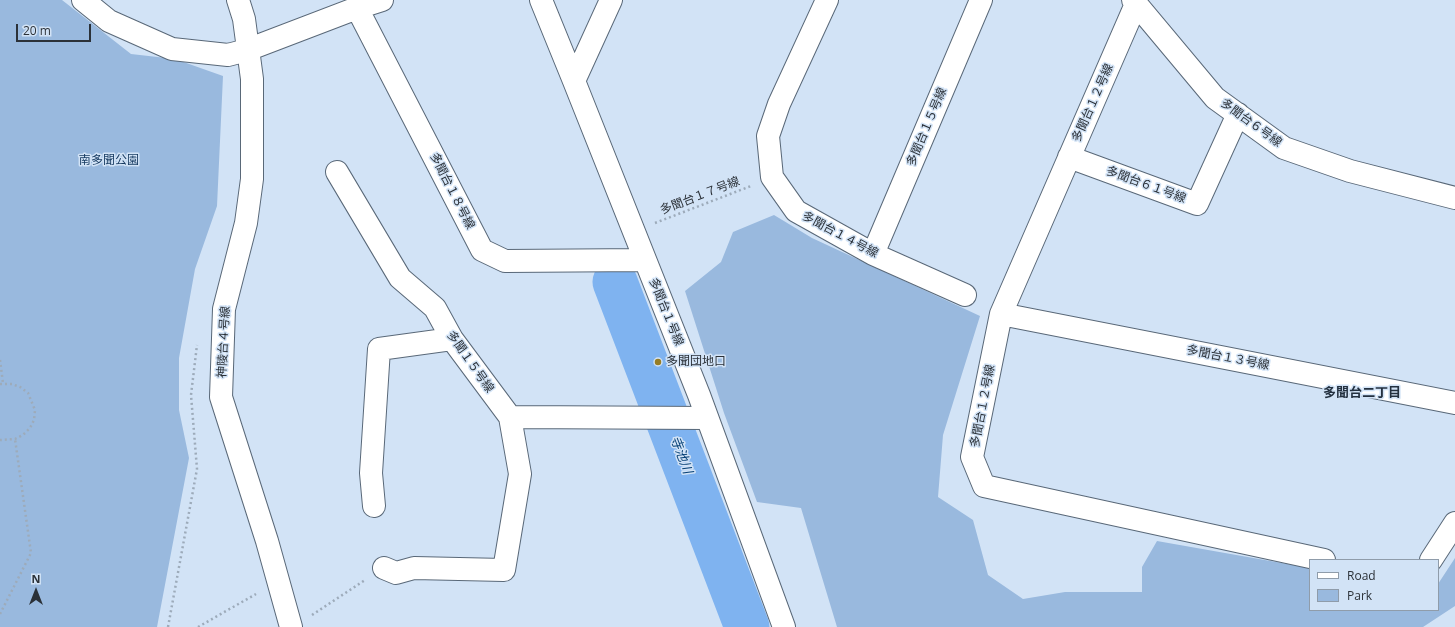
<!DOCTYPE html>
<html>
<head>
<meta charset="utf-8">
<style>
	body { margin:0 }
	#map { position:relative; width:1455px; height:627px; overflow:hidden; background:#d2e3f6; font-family:"Open Sans",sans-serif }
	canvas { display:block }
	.legend { position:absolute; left:1309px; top:559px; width:130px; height:52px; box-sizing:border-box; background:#d2e3f6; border:1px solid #8f9caa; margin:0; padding:5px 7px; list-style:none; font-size:12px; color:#2b3138 }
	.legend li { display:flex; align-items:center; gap:8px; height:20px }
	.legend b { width:20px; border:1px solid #8f9caa }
	.north { position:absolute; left:16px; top:571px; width:40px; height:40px; -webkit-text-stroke:3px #d2e3f6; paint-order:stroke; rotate:0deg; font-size:11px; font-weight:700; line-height:16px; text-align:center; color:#2b3138 }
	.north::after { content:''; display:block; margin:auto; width:14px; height:18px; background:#2b3138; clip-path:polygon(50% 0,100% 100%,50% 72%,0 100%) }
	.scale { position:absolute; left:16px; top:24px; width:75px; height:18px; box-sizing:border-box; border:2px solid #2b3138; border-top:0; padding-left:5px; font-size:12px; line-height:14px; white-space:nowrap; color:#2b3138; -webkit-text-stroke:3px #d2e3f6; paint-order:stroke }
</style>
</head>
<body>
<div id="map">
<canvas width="1455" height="627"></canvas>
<ul class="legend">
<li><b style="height:5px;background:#fff"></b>Road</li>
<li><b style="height:11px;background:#99b9de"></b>Park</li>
</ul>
<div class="north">N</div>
<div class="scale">20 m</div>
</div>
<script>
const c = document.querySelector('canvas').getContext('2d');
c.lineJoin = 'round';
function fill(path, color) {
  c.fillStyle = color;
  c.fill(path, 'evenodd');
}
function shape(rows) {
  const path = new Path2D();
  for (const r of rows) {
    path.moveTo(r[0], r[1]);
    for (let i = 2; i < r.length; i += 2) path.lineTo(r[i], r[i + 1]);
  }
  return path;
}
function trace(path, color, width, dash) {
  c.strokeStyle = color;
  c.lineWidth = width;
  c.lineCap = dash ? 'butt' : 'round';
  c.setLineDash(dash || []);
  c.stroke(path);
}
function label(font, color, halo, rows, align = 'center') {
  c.font = font + ' "Open Sans","Noto Sans JP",sans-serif';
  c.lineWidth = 3;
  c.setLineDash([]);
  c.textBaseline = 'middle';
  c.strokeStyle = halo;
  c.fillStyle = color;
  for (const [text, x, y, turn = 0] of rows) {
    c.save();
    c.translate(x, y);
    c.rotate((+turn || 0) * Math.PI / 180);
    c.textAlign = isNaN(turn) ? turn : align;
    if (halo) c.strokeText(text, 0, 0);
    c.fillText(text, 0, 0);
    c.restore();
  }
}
const green = shape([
	[0,0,62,0,131,54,175,59,223,76,217,206,195,269,179,358,179,410,189,458,157,627,0,627],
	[774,215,812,238,980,316,943,435,938,497,973,520,988,575,1023,599,1065,592,1142,592,1142,567,1157,541,1310,568,1310,610,1438,610,1438,584,1455,558,1455,606,1423,627,837,627,801,508,757,502,724,413,685,291,721,262,733,232]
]);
const river = shape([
	[615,282,747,627]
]);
const path = shape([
	[655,223,751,186],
	[0,360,3,383],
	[0,384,12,384,20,387,28,393,35,410,34,420,30,428,23,435,15,439,0,440],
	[0,614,31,553,15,439],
	[312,615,365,580],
	[168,627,197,469,191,395,197,345],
	[198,627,256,594]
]);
const minor = shape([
	[83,0,109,21,172,49,228,55,247,50,357,8],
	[238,0,244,19,252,79,252,179,246,223,224,309,221,397,267,541,291,627],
	[382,0,357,8,482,250,505,261,645,260],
	[541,0,574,81,699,395,784,627],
	[827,0,779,104,768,136,772,177,796,211,873,254,965,295],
	[1133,0,1215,98,1284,148,1350,171,1455,198],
	[1136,4,1001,314,972,457,984,486,1324,560],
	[574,81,611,0],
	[1069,157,1197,204,1238,114],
	[337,172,400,278,435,308,452,339,510,417,707,418],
	[873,254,981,0],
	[1001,314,1455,403],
	[374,506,371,473,379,349,452,339],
	[1431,560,1455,523],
	[384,568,396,573,414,568,504,570,520,474,510,417]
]);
const markers = [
	[658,362,4,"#967d25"]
];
const streetNames = [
	["多聞台１２号線",1093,103,-66],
	["多聞台６号線",1251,123,36],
	["多聞台１５号線",927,127,-67],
	["多聞台６１号線",1146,185,20],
	["多聞台１８号線",452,191,63],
	["多聞台１７号線",700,196,-21],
	["多聞台１４号線",840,235,28],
	["多聞台１号線",666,312,68],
	["神陵台４号線",224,342,-87],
	["多聞台１３号線",1228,358,11],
	["多聞１５号線",470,362,55],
	["多聞台１２号線",983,406,-79]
];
const parkNames = [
	["南多聞公園",109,161]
];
const poiNames = [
	["多聞団地口",666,362]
];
const neighbourhoodNames = [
	["多聞台二丁目",1362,393]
];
const waterNames = [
	["寺池川",681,455,69]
];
fill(green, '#99b9de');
trace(river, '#7fb3f0', 45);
trace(minor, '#596878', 24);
trace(path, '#9dabba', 2.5, [2, 3]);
trace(minor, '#fff', 22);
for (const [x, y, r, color] of markers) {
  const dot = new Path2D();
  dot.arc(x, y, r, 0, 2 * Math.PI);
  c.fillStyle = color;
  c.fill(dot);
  trace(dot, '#d2e3f6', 1.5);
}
label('12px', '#2b3138', '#d2e3f6', streetNames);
label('12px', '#14385f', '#d2e3f6', parkNames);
label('12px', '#2b3138', '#d2e3f6', poiNames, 'left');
label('bold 13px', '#23303f', '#d2e3f6', neighbourhoodNames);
label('italic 13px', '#074176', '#d2e3f6', waterNames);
</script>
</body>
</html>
